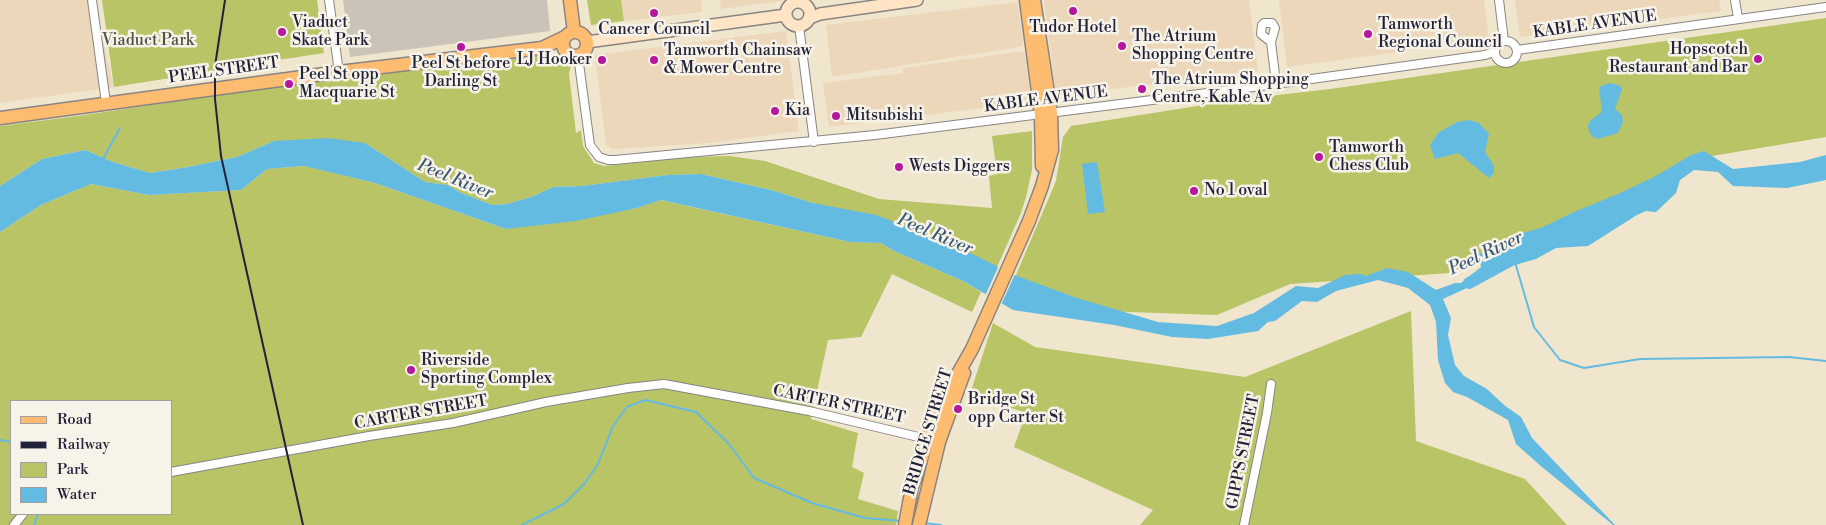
<!DOCTYPE html>
<html>
<head>
<meta charset="utf-8">
<style>
	body { margin:0 }
	#map { position:relative; width:1826px; height:525px; overflow:hidden; background:#f0e6cd; font-family:"Libre Bodoni",serif }
	canvas { display:block }
	.legend { position:absolute; left:10px; top:400px; width:162px; height:115px; box-sizing:border-box; background:#f7f3e8; border:1px solid #a29fa3; margin:0; padding:6px 9px; list-style:none; font-size:15px; color:#22223b }
	.legend li { display:flex; align-items:center; gap:10px; height:25px }
	.legend b { width:25px; border:1px solid #a29fa3 }
</style>
</head>
<body>
<div id="map">
<canvas width="1826" height="525"></canvas>
<ul class="legend">
<li><b style="height:6px;background:#febc70"></b>Road</li>
<li><b style="height:6px;background:#22223b"></b>Railway</li>
<li><b style="height:14px;background:#b8c466"></b>Park</li>
<li><b style="height:14px;background:#64bbe1"></b>Water</li>
</ul>
</div>
<script>
const c = document.querySelector('canvas').getContext('2d');
c.lineJoin = 'round';
function fill(path, color) {
  c.fillStyle = color;
  c.fill(path, 'evenodd');
}
function shape(rows) {
  const path = new Path2D();
  for (const r of rows) {
    if (r.length === 3) {
      path.moveTo(r[0] + r[2], r[1]);
      path.arc(r[0], r[1], r[2], 0, 2 * Math.PI);
      continue;
    }
    path.moveTo(r[0], r[1]);
    for (let i = 2; i < r.length; i += 2) path.lineTo(r[i], r[i + 1]);
  }
  return path;
}
function trace(path, color, width, dash) {
  c.strokeStyle = color;
  c.lineWidth = width;
  c.lineCap = dash ? 'butt' : 'round';
  c.setLineDash(dash || []);
  c.stroke(path);
}
function label(font, color, halo, rows, align = 'center') {
  c.font = font + ' "Libre Bodoni",serif';
  c.lineWidth = 5;
  c.setLineDash([]);
  c.textBaseline = 'middle';
  c.strokeStyle = halo;
  c.fillStyle = color;
  for (const [text, x, y, turn = 0] of rows) {
    c.save();
    c.translate(x, y);
    c.rotate((+turn || 0) * Math.PI / 180);
    c.textAlign = isNaN(turn) ? turn : align;
    if (halo) c.strokeText(text, 0, 0);
    c.fillText(text, 0, 0);
    c.restore();
  }
}
const built = shape([
	[0,0,93,0,114,87,0,103],
	[621,0,701,0,702,12,624,21],
	[720,0,782,0,782,1,721,9],
	[1044,0,1249,0,1258,71,1056,96],
	[1279,0,1484,0,1489,40,1287,67],
	[1515,0,1719,0,1721,11,1520,37],
	[1018,2,1023,46,832,77,826,25],
	[786,31,799,131,709,143,612,149,606,145,595,55],
	[1024,51,1031,100,991,107,829,127,823,83,903,73,903,68]
]);
const industrial = shape([
	[343,0,547,0,550,31,350,57]
]);
const green = shape([
	[102,0,317,0,324,53,278,60,272,64,270,62,114,87],
	[587,0,621,0,624,21,591,25],
	[1826,18,1826,137,1694,159,1658,187,1450,273,1290,284,1217,315,1100,311,1013,282,1056,181,1063,137,1071,126,1235,100,1330,89],
	[556,54,561,56,571,65,569,74,576,133,581,130,583,146,594,163,604,166,691,157,729,156,765,161,879,199,992,208,989,176,997,174,992,136,1032,131,1032,170,1026,197,1021,213,997,267,813,203,771,190,701,174,668,175,582,186,553,187,534,196,507,204,492,205,459,192,448,185,425,182,365,143,274,141,237,157,188,167,150,173,113,162,85,150,42,159,0,186,0,126,78,116,337,77,494,62,543,55],
	[305,166,375,183,506,229,637,208,660,200,850,242,881,243,894,251,963,281,981,292,972,312,892,274,861,337,828,340,811,419,858,433,852,467,864,473,858,499,898,511,896,525,0,525,0,232,41,205,91,184,149,195,241,190,267,169],
	[11,401,171,401,171,514,11,514],
	[1411,311,1416,441,1525,479,1567,525,1140,525,1153,510,1014,447,1026,413,970,394,993,323,1035,347,1245,377]
]);
const water = shape([
	[1609,83,1619,85,1622,89,1615,109,1622,115,1623,122,1618,133,1598,139,1593,137,1589,132,1588,125,1591,120,1602,112,1599,87],
	[1469,120,1479,123,1489,134,1485,152,1494,166,1494,173,1489,178,1458,153,1435,159,1430,145,1438,133,1457,122],
	[328,138,365,143,425,182,448,185,459,192,492,205,507,204,534,196,553,187,582,186,668,175,701,174,771,190,813,203,876,215,954,245,1017,276,1077,298,1158,322,1217,326,1254,313,1296,286,1318,288,1345,275,1361,274,1366,276,1387,268,1408,272,1436,290,1455,283,1461,283,1481,267,1479,254,1508,238,1543,227,1574,212,1618,194,1656,176,1691,155,1704,151,1733,169,1800,162,1826,155,1826,180,1787,188,1733,186,1718,172,1694,170,1680,180,1676,193,1656,212,1646,211,1637,215,1588,246,1556,248,1536,259,1508,267,1486,268,1482,278,1469,287,1443,299,1451,318,1448,335,1455,365,1464,376,1487,389,1504,405,1521,417,1532,438,1615,525,1613,525,1542,467,1516,444,1508,420,1467,397,1453,392,1445,383,1438,360,1436,322,1430,305,1408,288,1378,280,1336,291,1317,302,1302,301,1275,321,1268,322,1258,331,1208,339,1172,337,1114,325,1013,310,963,281,894,251,881,243,850,242,661,200,637,208,576,221,506,229,375,183,304,166,267,169,241,190,149,195,91,184,41,205,0,232,0,186,42,159,85,150,113,162,150,173,188,167,237,157,274,141],
	[1097,162,1105,212,1088,214,1082,164]
]);
const pier = shape([
	[999,265,1016,272,1001,305,985,296]
]);
const stream = shape([
	[103,159,120,128],
	[1515,262,1534,327,1560,360,1584,368,1640,359,1789,357,1826,361],
	[0,440,11,442],
	[924,523,941,525],
	[34,525,38,514],
	[522,525,564,504,585,483,598,464,613,426,627,407,645,400,696,412,729,444,754,478,812,503,865,518,902,521]
]);
const river = shape([
	[1469,283,1513,259]
]);
const minor = shape([
	[92,0,106,103],
	[329,0,339,72],
	[797,0,797,3],
	[1499,0,1504,41],
	[1735,0,1738,18],
	[799,26,814,142],
	[1506,52,11],
	[1271,42,1261,34,1262,25,1264,23,1272,23,1275,28,1271,42,1276,83],
	[1517,50,1826,7],
	[578,56,590,145,599,157,608,160,615,160,875,135,1239,89,1485,55,1494,52],
	[171,472,369,436,453,423,546,402,628,388,664,384,809,411,931,440],
	[14,525,23,514],
	[1244,525,1267,413,1271,384]
]);
const secondary = shape([
	[798,14,12],
	[810,18,820,14,917,0],
	[587,42,786,15]
]);
const primary = shape([
	[570,0,574,32],
	[1026,0,1041,115,1042,166],
	[575,44,12],
	[0,118,339,72,542,48,565,37],
	[905,525,912,487,928,439,952,384,972,349,1029,221,1042,186,1052,150,1051,113,1034,0],
	[919,525,939,442,964,373]
]);
const rail = shape([
	[225,0,215,66,215,99,221,156,303,525]
]);
const markers = [
	[1073,11,5,"#b5179e"],
	[654,13,5,"#b5179e"],
	[282,32,5,"#b5179e"],
	[1368,34,5,"#b5179e"],
	[1122,46,5,"#b5179e"],
	[461,47,5,"#b5179e"],
	[1758,59,5,"#b5179e"],
	[602,60,5,"#b5179e"],
	[654,60,5,"#b5179e"],
	[289,84,5,"#b5179e"],
	[1142,89,5,"#b5179e"],
	[775,111,5,"#b5179e"],
	[836,116,5,"#b5179e"],
	[1319,157,5,"#b5179e"],
	[899,167,5,"#b5179e"],
	[1194,191,5,"#b5179e"],
	[411,370,5,"#b5179e"],
	[958,409,5,"#b5179e"]
];
const poiNames = [
	["Viaduct",292,23],
	["Skate Park",292,41],
	["Tamworth",1378,25],
	["Regional Council",1378,43],
	["Tudor Hotel",1073,28,"center"],
	["Cancer Council",654,30,"center"],
	["The Atrium",1132,37],
	["Shopping Centre",1132,55],
	["Hopscotch",1748,50,"right"],
	["Restaurant and Bar",1748,68,"right"],
	["Tamworth Chainsaw",664,51],
	["& Mower Centre",664,69],
	["LJ Hooker",592,60,"right"],
	["Peel St before",461,64,"center"],
	["Darling St",461,82,"center"],
	["Peel St opp",299,75],
	["Macquarie St",299,93],
	["The Atrium Shopping",1152,80],
	["Centre, Kable Av",1152,98],
	["Kia",785,111],
	["Mitsubishi",846,116],
	["Tamworth",1329,148],
	["Chess Club",1329,166],
	["Wests Diggers",909,167],
	["No 1 oval",1204,191],
	["Riverside",421,361],
	["Sporting Complex",421,379],
	["Bridge St",968,400],
	["opp Carter St",968,418]
];
const streetNames = [
	["KABLE AVENUE",1595,25,-8],
	["PEEL STREET",224,71,-8],
	["KABLE AVENUE",1046,100,-7],
	["CARTER STREET",839,405,12],
	["CARTER STREET",421,413,-10],
	["BRIDGE STREET",929,432,-73],
	["GIPPS STREET",1244,452,-79]
];
const parkNames = [
	["Viaduct Park",148,41]
];
const waterNames = [
	["Peel River",455,180,22],
	["Peel River",935,235,23],
	["Peel River",1486,254,-25]
];
fill(built, '#ecd7ba');
fill(industrial, '#cbc2b8');
fill(green, '#b8c466');
fill(water, '#64bbe1');
fill(pier, '#f0e6cd');
trace(stream, '#64bbe1', 2);
trace(river, '#64bbe1', 12);
trace(minor, '#898484', 10);
trace(secondary, '#898484', 14);
trace(primary, '#898484', 15);
trace(minor, '#fff', 8);
trace(secondary, '#ffe4c6', 11);
trace(primary, '#febc70', 12);
trace(rail, '#22223b', 2);
for (const [x, y, r, color] of markers) {
  const dot = new Path2D();
  dot.arc(x, y, r, 0, 2 * Math.PI);
  c.fillStyle = color;
  c.fill(dot);
  trace(dot, '#f7f3e8', 2);
}
label('16px', '#22223b', '#f7f3e8', poiNames, 'left');
label('16px', '#22223b', '#f7f3e8', streetNames);
label('16px', '#4f5348', '#f7f3e8', parkNames);
label('italic 18px', '#395875', '#f7f3e8', waterNames);
</script>
</body>
</html>
